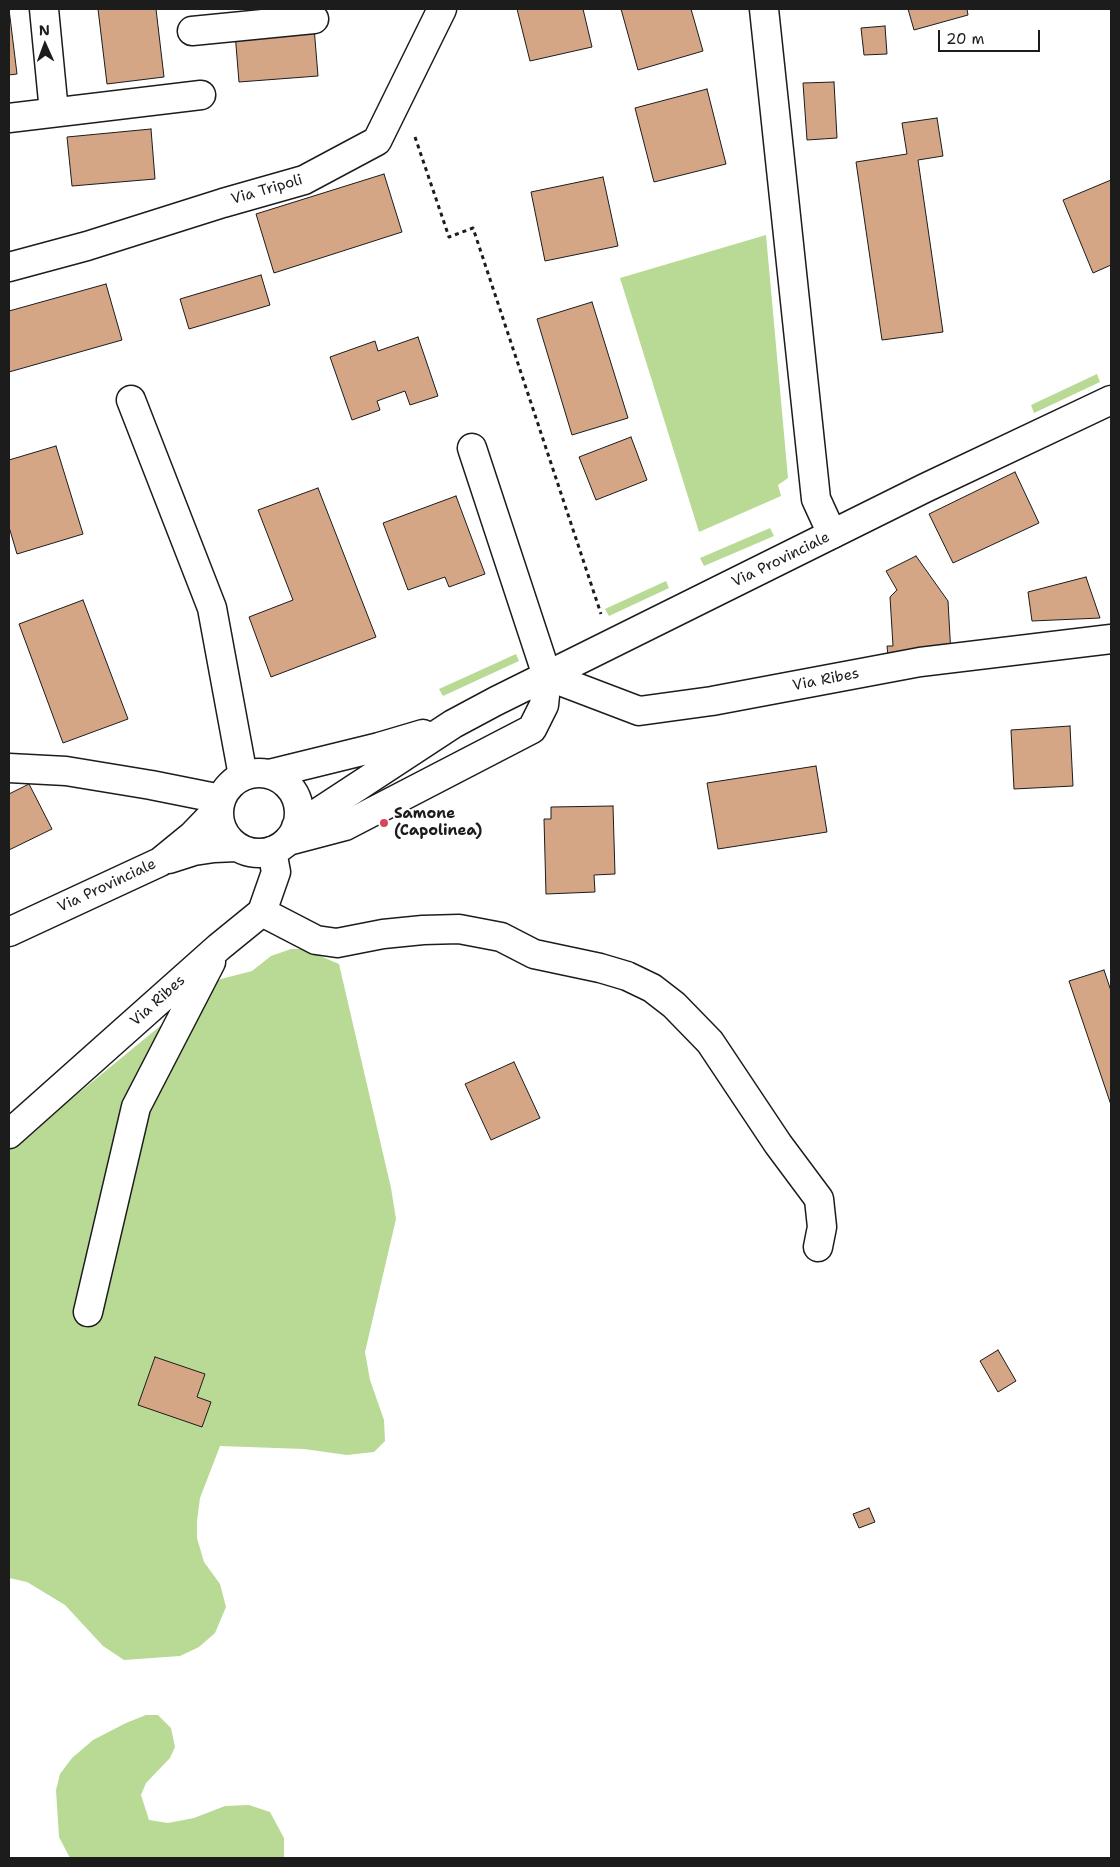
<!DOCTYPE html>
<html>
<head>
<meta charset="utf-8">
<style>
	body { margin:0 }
	#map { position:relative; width:1120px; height:1867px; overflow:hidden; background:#fff; font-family:"Shantell Sans",sans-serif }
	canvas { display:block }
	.frame { position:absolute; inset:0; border:10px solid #1c1c1c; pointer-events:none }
	.north { position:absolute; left:20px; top:20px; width:50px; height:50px; -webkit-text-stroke:4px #fff; paint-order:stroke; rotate:358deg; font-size:14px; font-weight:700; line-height:20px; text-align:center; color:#1c1c1c }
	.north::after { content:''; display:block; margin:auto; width:18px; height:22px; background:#1c1c1c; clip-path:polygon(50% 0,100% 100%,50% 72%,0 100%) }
	.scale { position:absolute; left:938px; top:30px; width:102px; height:22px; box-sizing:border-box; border:2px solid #1c1c1c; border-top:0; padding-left:6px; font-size:15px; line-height:18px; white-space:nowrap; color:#1c1c1c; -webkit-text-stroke:4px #fff; paint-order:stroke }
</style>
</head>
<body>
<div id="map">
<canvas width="1120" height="1867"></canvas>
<div class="frame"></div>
<div class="north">N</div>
<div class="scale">20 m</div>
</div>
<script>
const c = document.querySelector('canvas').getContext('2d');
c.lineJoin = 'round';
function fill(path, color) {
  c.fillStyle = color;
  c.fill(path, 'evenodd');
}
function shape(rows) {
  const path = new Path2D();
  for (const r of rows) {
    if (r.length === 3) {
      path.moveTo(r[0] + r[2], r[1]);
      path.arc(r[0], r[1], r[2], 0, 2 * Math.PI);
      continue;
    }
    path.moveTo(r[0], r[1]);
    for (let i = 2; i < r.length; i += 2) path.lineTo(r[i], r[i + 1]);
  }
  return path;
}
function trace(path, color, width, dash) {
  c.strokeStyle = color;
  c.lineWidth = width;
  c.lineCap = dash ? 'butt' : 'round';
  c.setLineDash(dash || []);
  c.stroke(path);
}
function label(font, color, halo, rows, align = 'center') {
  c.font = font + ' "Shantell Sans",sans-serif';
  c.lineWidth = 4;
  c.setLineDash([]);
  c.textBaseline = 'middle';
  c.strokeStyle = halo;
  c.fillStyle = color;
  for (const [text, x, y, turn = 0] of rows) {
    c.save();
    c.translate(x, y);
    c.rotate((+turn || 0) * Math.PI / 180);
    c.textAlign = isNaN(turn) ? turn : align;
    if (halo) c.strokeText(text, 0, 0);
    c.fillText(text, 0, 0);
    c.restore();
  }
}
const green = shape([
	[766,235,788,478,778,485,781,496,699,532,620,278],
	[1097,374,1100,382,1034,413,1031,405],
	[770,528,774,536,704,566,700,558],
	[666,581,669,588,609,616,605,609],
	[516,654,519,661,443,696,439,689],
	[291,949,304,949,339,964,391,1188,396,1219,365,1352,370,1380,384,1420,385,1441,374,1452,347,1455,304,1449,220,1446,200,1498,197,1521,197,1538,204,1562,220,1584,226,1607,215,1633,199,1647,180,1656,124,1660,103,1646,65,1605,27,1582,9,1578,9,1150,203,991,221,979,252,971,271,956],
	[146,1715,158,1715,171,1728,175,1747,170,1758,146,1783,141,1795,149,1820,168,1823,194,1818,225,1806,249,1805,270,1812,284,1838,284,1858,70,1858,59,1837,56,1790,60,1774,72,1758,93,1740,126,1723]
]);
const building = shape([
	[9,9,17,74,9,75,9,9],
	[98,9,156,9,164,77,107,84,98,9],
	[517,9,583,9,592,47,530,61,517,9],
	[621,9,691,9,703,51,638,70,621,9],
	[908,9,967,9,968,15,914,30,908,9],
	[885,26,887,54,864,55,861,28,885,26],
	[314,27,318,76,239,82,235,33,314,27],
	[834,82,837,138,807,140,803,83,834,82],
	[707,89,726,164,654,182,635,108,707,89],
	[937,118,943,156,918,160,943,332,882,340,856,162,907,154,902,123,937,118],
	[151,129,155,179,72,186,67,137,151,129],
	[384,174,402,232,274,273,256,214,384,174],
	[603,177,618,246,545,261,531,192,603,177],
	[1111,180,1111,265,1093,273,1063,200,1111,180],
	[261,275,270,305,189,329,180,299,261,275],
	[106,284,122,340,9,372,9,311,106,284],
	[592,302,628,418,572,435,537,319,592,302],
	[418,337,438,396,410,405,405,391,377,401,380,410,352,420,330,357,375,341,378,351,418,337],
	[631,437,647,480,596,500,579,457,631,437],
	[56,446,83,534,17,554,9,527,9,460,56,446],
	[1015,472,1039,523,953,563,929,514,1015,472],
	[318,488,376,637,271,677,249,617,293,600,258,510,318,488],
	[456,496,485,574,449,587,445,577,408,590,383,523,456,496],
	[916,556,948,601,951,655,888,656,887,646,893,646,890,597,897,590,886,571,916,556],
	[1086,577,1100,618,1032,621,1028,592,1086,577],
	[83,600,128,719,63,743,19,624,83,600],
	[1070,726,1073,786,1014,789,1011,730,1070,726],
	[816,766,827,832,718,849,707,783,816,766],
	[29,784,52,829,9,850,9,794,29,784],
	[613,806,615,874,594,875,595,892,546,894,544,819,551,819,551,807,613,806],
	[1104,970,1111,991,1111,1105,1069,981,1104,970],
	[514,1062,540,1118,491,1140,465,1084,514,1062],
	[998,1350,1016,1381,998,1392,980,1361,998,1350],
	[155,1357,205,1374,197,1397,211,1402,202,1427,138,1405,155,1357],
	[869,1508,875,1522,859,1528,853,1514,869,1508]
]);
const path = shape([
	[415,137,449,237,473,228,601,614]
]);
const minor = shape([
	[44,9,54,112],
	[764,9,816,499,832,534],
	[192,31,314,19],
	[9,118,201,95],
	[9,267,87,246,223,203,304,180,377,141,442,9],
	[131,400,212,608,243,776],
	[547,676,639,711,712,701,920,662,1111,639],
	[9,768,66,771,151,785,221,799],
	[288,841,345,826,532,729,544,705,547,676,472,448],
	[262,912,316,940,337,943,383,934,423,930,459,929,501,937,534,954,600,968,627,976,652,988,674,1005,710,1042,778,1144,819,1199,822,1227,818,1247],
	[9,1134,219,947,262,912,276,872,272,851],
	[88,1312,136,1107,211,962]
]);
const major = shape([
	[259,813,40],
	[269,774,379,747,423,734],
	[296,827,453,724,496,701,925,488,1111,400],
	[169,859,194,851,214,848,237,847],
	[9,932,160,862,193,835,219,808]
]);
const markers = [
	[384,823,5,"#d1495b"]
];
const streetNames = [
	["Via Tripoli",267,190,-16],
	["Via Provinciale",781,560,-26],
	["Via Ribes",826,680,-11],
	["Via Provinciale",107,886,-25],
	["Via Ribes",158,1001,-42]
];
const poiNames = [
	["Samone",394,814],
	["(Capolinea)",394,831]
];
fill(green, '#b8da94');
fill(building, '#d4a686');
trace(building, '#1c1c1c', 1);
trace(minor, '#1c1c1c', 31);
trace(major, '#1c1c1c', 31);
trace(path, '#1c1c1c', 3, [4, 4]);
trace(minor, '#fff', 28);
trace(major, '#fff', 28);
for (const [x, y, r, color] of markers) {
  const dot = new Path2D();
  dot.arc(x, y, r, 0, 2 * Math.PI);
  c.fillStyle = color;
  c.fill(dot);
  trace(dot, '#fff', 2);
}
label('15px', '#1c1c1c', '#fff', streetNames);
label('bold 15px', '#1c1c1c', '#fff', poiNames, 'left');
</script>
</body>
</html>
